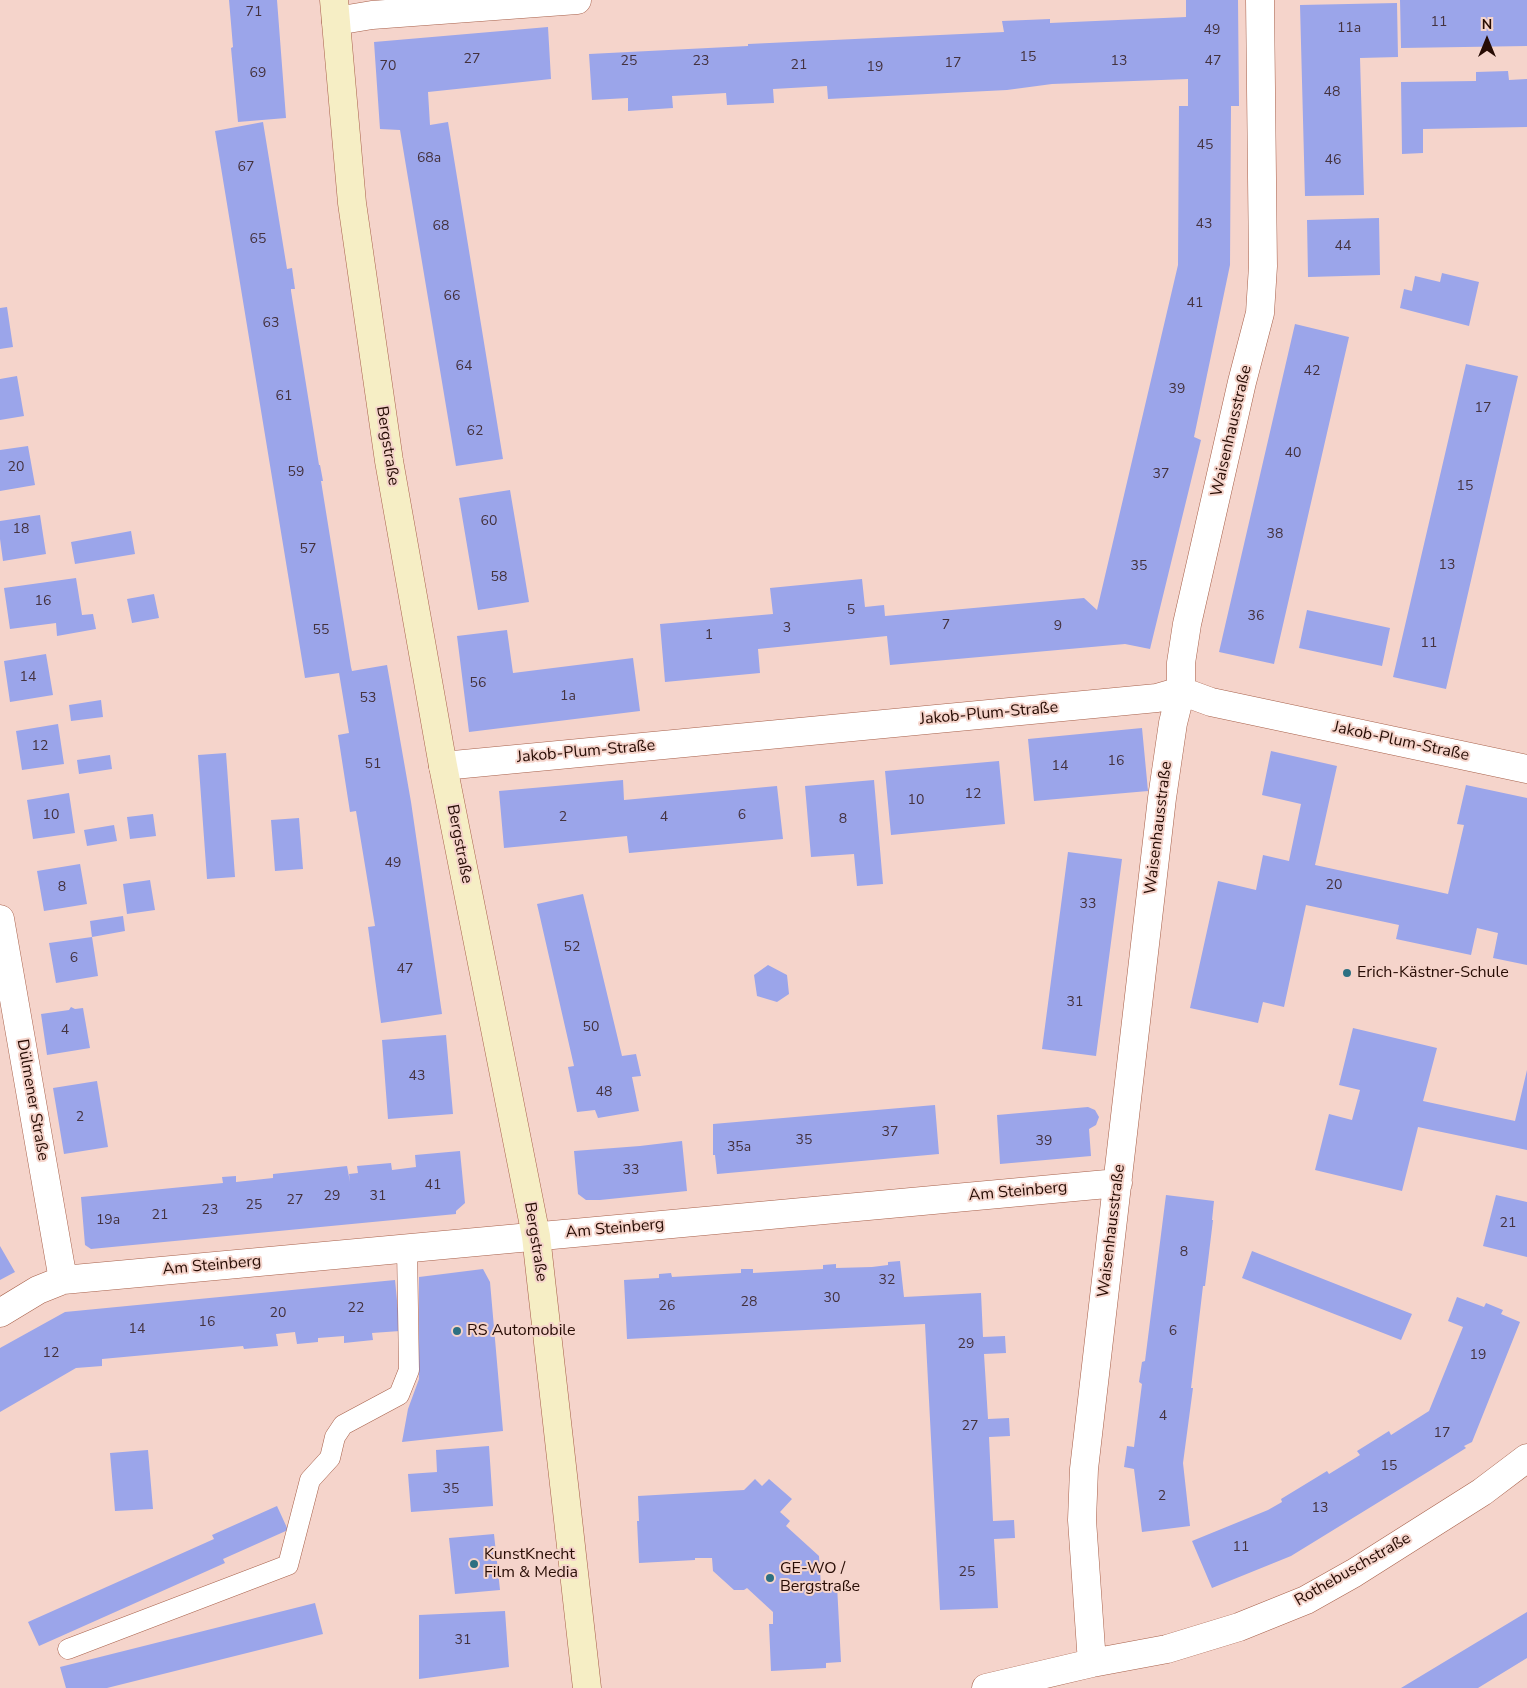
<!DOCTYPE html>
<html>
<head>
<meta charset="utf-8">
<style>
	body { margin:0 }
	#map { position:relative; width:1527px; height:1688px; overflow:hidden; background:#f5d4cb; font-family:"Nunito Sans",sans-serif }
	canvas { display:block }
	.north { position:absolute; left:1462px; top:15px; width:50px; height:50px; -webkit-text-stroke:4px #f5d4cb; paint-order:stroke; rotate:0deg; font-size:14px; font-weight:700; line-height:20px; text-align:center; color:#270c04 }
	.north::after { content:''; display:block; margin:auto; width:18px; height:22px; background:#270c04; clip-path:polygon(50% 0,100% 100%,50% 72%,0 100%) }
</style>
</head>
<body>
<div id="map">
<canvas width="1527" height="1688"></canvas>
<div class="north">N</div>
</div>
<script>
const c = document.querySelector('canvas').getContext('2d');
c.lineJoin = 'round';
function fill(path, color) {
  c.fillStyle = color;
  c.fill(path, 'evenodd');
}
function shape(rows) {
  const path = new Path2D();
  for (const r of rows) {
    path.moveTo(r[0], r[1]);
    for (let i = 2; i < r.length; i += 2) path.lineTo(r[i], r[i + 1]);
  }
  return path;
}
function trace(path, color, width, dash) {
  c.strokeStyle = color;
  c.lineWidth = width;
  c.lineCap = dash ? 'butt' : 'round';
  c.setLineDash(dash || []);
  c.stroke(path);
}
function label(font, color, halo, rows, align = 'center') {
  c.font = font + ' "Nunito Sans",sans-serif';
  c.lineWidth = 4;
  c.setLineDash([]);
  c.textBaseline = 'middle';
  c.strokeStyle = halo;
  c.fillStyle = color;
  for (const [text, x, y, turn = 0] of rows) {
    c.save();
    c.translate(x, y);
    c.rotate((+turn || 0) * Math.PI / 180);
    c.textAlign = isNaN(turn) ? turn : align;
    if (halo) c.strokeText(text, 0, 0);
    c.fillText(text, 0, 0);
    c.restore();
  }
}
const building = shape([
	[229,0,277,0,286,118,238,122,231,48,233,47],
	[1186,0,1238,0,1239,106,1231,106,1230,265,1194,437,1201,440,1150,649,1125,644,890,665,887,636,758,649,760,673,665,682,660,624,773,614,770,588,862,579,865,607,884,605,885,616,1084,598,1097,610,1178,265,1179,106,1188,106,1188,79,1052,84,1007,90,828,99,827,86,773,89,774,103,727,105,726,93,672,96,673,108,628,111,628,98,592,100,589,54,748,46,748,44,1004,32,1002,21,1050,19,1050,23,1186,17],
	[1400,0,1527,0,1527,46,1401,48],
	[1397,3,1398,57,1360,58,1364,195,1305,196,1300,5],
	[548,27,551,79,428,92,430,125,448,122,503,459,456,466,400,130,380,129,374,42],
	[1508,71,1509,80,1527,79,1527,127,1423,129,1423,153,1402,154,1401,82,1476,81,1476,72],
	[263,122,287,269,292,268,295,289,291,289,291,291,319,465,320,465,323,481,321,481,351,667,352,671,387,665,411,802,442,1014,381,1023,368,927,375,926,356,811,350,812,338,735,349,733,339,673,305,678,215,131],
	[1379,218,1380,275,1308,277,1307,220],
	[1442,273,1479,282,1469,326,1400,308,1404,289,1412,291,1415,276,1440,282],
	[7,307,13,347,0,349,0,308],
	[1295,324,1349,337,1274,664,1219,652],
	[1466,364,1518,376,1446,689,1393,677],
	[17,376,24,416,0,420,0,379],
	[28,446,35,485,0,491,0,450],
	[510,490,529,602,478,610,459,498],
	[40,515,46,554,3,561,0,539,0,521],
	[131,531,135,554,75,564,71,542],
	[76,578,82,615,93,614,96,629,57,636,56,623,10,629,4,588],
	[154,594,159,618,132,623,127,599],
	[1307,610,1390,628,1382,666,1299,648],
	[507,630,513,673,633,658,640,711,469,732,457,636],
	[46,654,53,695,10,702,4,661],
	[101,700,103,717,71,721,69,705],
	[58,724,64,764,22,770,16,731],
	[1142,728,1148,791,1034,801,1028,739],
	[1271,751,1337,766,1315,865,1448,894,1464,825,1457,824,1466,785,1527,798,1527,965,1493,958,1498,933,1477,928,1471,955,1396,939,1399,925,1306,905,1284,1007,1263,1002,1258,1023,1190,1008,1218,881,1256,890,1263,855,1289,861,1301,804,1262,795],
	[226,753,235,877,207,879,198,755],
	[110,755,112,769,79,774,77,760],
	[999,761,1005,824,891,835,885,771],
	[623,780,624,800,777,786,783,839,629,853,627,836,504,848,499,791],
	[874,780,883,884,857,886,854,854,811,857,805,786],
	[69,793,75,833,33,839,27,800],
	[153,814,156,836,130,839,127,817],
	[299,818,303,869,275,871,271,820],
	[114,825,117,841,87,846,84,830],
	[1068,852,1122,859,1096,1056,1042,1049],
	[80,864,87,904,44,911,37,871],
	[150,880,155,910,127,914,123,884],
	[583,894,622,1056,636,1054,641,1076,632,1077,639,1111,598,1118,595,1110,577,1112,568,1067,574,1066,537,904],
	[123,916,125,931,92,937,98,976,56,983,49,943,92,937,90,921],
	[768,965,787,975,789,994,777,1002,757,996,754,975],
	[71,1007,75,1009,83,1008,90,1048,47,1055,41,1014,69,1010],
	[1353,1028,1437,1048,1423,1101,1515,1121,1527,1070,1527,1150,1418,1127,1402,1191,1315,1170,1329,1114,1352,1120,1360,1090,1339,1085],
	[446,1035,453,1114,388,1119,382,1040],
	[97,1081,108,1147,64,1154,53,1088],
	[935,1105,939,1154,717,1174,715,1155,713,1155,713,1124],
	[1088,1107,1095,1110,1099,1117,1096,1125,1089,1129,1091,1156,1000,1164,997,1115],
	[682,1141,687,1191,600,1200,586,1200,578,1194,574,1151,640,1146],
	[460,1151,465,1203,456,1211,456,1214,91,1249,85,1245,81,1197,223,1183,222,1177,236,1176,236,1182,273,1178,273,1174,347,1166,350,1182,349,1174,358,1173,357,1166,391,1163,392,1170,416,1167,415,1155],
	[1166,1195,1214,1201,1212,1220,1213,1220,1205,1286,1203,1286,1191,1388,1193,1388,1183,1463,1190,1526,1142,1532,1134,1469,1124,1467,1127,1446,1134,1447,1142,1384,1139,1382,1142,1362,1145,1361],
	[1496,1195,1527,1202,1527,1257,1483,1246],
	[0,1246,15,1272,0,1280],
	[1252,1251,1412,1314,1401,1340,1242,1278],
	[900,1261,904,1297,981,1293,983,1337,1005,1336,1006,1353,984,1354,988,1419,1009,1418,1010,1436,989,1437,993,1521,1014,1520,1015,1538,994,1539,998,1608,940,1610,925,1324,627,1339,624,1280,659,1278,659,1274,671,1273,672,1277,741,1273,741,1269,753,1269,753,1273,823,1269,823,1265,836,1264,836,1268,872,1267,888,1265,888,1262],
	[483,1269,490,1282,503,1431,402,1442,408,1409,419,1379,419,1277],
	[395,1280,400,1331,372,1333,373,1340,344,1343,344,1336,318,1338,318,1342,297,1344,295,1332,276,1334,278,1346,244,1349,243,1346,102,1359,102,1366,76,1368,0,1412,0,1348,65,1312],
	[1457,1297,1484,1307,1486,1303,1503,1310,1501,1314,1520,1322,1472,1442,1464,1446,1466,1448,1431,1470,1291,1556,1212,1588,1192,1541,1268,1510,1282,1502,1281,1499,1327,1471,1329,1474,1360,1455,1357,1451,1389,1431,1391,1435,1429,1411,1463,1327,1448,1321],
	[489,1446,493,1506,411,1512,408,1474,437,1472,436,1450],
	[148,1450,153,1509,115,1511,110,1453],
	[755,1479,762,1486,769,1479,792,1499,780,1512,790,1521,786,1526,819,1556,821,1586,837,1585,841,1662,826,1663,826,1668,771,1671,769,1624,773,1624,773,1612,747,1588,744,1590,734,1590,713,1571,712,1558,695,1558,695,1560,639,1563,637,1521,639,1521,638,1496,744,1490],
	[277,1506,288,1530,223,1559,225,1563,39,1646,28,1622,214,1539,212,1535],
	[494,1534,500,1590,455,1594,449,1538],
	[315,1603,323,1634,107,1688,66,1688,60,1667],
	[505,1611,509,1667,419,1679,419,1615],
	[1527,1612,1527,1658,1478,1688,1401,1688]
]);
const lane = shape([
	[68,1649,288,1565,310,1480,330,1458,335,1437,343,1425,399,1395,409,1370,407,1248]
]);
const street = shape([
	[336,21,372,15,577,0],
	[443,766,1157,698,1181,691,1211,702,1527,769],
	[0,919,63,1280],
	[0,1313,38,1290,63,1280,1118,1183],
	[1092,1663,1082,1520,1084,1469,1162,798,1173,723,1181,691,1181,663,1187,624,1242,382,1260,313,1263,266,1260,0],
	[986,1688,1092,1663,1167,1649,1239,1627,1306,1600,1354,1573,1482,1492,1527,1458]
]);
const secondary = shape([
	[334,0,352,203,389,461,443,766,536,1236,587,1688]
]);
const markers = [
	[1347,973,5,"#2d7082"],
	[457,1331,5,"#2d7082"],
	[474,1564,5,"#2d7082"],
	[770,1578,5,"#2d7082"]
];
const numberNames = [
	["71",254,13],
	["11",1439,23],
	["11a",1349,29],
	["49",1212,31],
	["15",1028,58],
	["27",472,60],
	["25",629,62],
	["23",701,62],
	["13",1119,62],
	["47",1213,62],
	["17",953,64],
	["21",799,66],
	["70",388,67],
	["19",875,68],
	["69",258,74],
	["48",1332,93],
	["45",1205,146],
	["68a",429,159],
	["46",1333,161],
	["67",246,168],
	["43",1204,225],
	["68",441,227],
	["65",258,240],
	["44",1343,247],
	["66",452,297],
	["41",1195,304],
	["63",271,324],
	["64",464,367],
	["42",1312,372],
	["39",1177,390],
	["61",284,397],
	["17",1483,409],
	["62",475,432],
	["40",1293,454],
	["20",16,468],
	["59",296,473],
	["37",1161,475],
	["15",1465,487],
	["60",489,522],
	["18",21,530],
	["38",1275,535],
	["57",308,550],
	["13",1447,566],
	["35",1139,567],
	["58",499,578],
	["16",43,602],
	["5",851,611],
	["36",1256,617],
	["7",946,626],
	["9",1058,627],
	["3",787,629],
	["55",321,631],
	["1",709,636],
	["11",1429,644],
	["14",28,678],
	["56",478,684],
	["1a",568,697],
	["53",368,699],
	["12",40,747],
	["16",1116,762],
	["51",373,765],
	["14",1060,767],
	["12",973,795],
	["10",916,801],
	["10",51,816],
	["6",742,816],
	["2",563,818],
	["4",664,818],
	["8",843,820],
	["49",393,864],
	["20",1334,886],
	["8",62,888],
	["33",1088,905],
	["52",572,948],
	["6",74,959],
	["47",405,970],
	["31",1075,1003],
	["50",591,1028],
	["4",65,1031],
	["43",417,1077],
	["48",604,1093],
	["2",80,1118],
	["37",890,1133],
	["35",804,1141],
	["39",1044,1142],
	["35a",739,1148],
	["33",631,1171],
	["41",433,1186],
	["29",332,1197],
	["31",378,1197],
	["27",295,1201],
	["25",254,1206],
	["23",210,1211],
	["21",160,1216],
	["19a",108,1221],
	["21",1508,1224],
	["8",1184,1253],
	["32",887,1281],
	["30",832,1299],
	["28",749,1303],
	["26",667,1307],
	["22",356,1309],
	["20",278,1314],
	["16",207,1323],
	["14",137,1330],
	["6",1173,1332],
	["29",966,1345],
	["12",51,1354],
	["19",1478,1356],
	["4",1163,1417],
	["27",970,1427],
	["17",1442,1434],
	["15",1389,1467],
	["35",451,1490],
	["2",1162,1497],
	["13",1320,1509],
	["11",1241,1548],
	["25",967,1573],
	["31",463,1641]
];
const streetNames = [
	["Waisenhausstraße",1232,431,-77],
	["Bergstraße",387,446,81],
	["Jakob-Plum-Straße",989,714,-5],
	["Jakob-Plum-Straße",1401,742,12],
	["Jakob-Plum-Straße",586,752,-5],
	["Waisenhausstraße",1159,828,-83],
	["Bergstraße",459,844,79],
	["Dülmener Straße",32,1100,80],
	["Am Steinberg",1018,1192,-5],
	["Am Steinberg",615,1229,-5],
	["Waisenhausstraße",1112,1231,-83],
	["Bergstraße",535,1242,81],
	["Am Steinberg",212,1266,-5],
	["Rothebuschstraße",1353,1570,-30]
];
const poiNames = [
	["Erich-Kästner-Schule",1357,973],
	["RS Automobile",467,1331],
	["KunstKnecht",484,1555],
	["Film & Media",484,1573],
	["GE-WO /",780,1569],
	["Bergstraße",780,1587]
];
fill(building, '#9ba5ea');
trace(lane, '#a7604a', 21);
trace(street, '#a7604a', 29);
trace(secondary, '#a7604a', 29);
trace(lane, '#fff', 20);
trace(street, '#fff', 28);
trace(secondary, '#f6eec5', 28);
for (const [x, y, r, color] of markers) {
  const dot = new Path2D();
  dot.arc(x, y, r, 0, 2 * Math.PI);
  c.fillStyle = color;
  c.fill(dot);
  trace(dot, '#f5d4cb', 2);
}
label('14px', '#44323e', null, numberNames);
label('16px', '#270c04', '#f5d4cb', streetNames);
label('16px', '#270c04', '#f5d4cb', poiNames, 'left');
</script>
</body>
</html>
